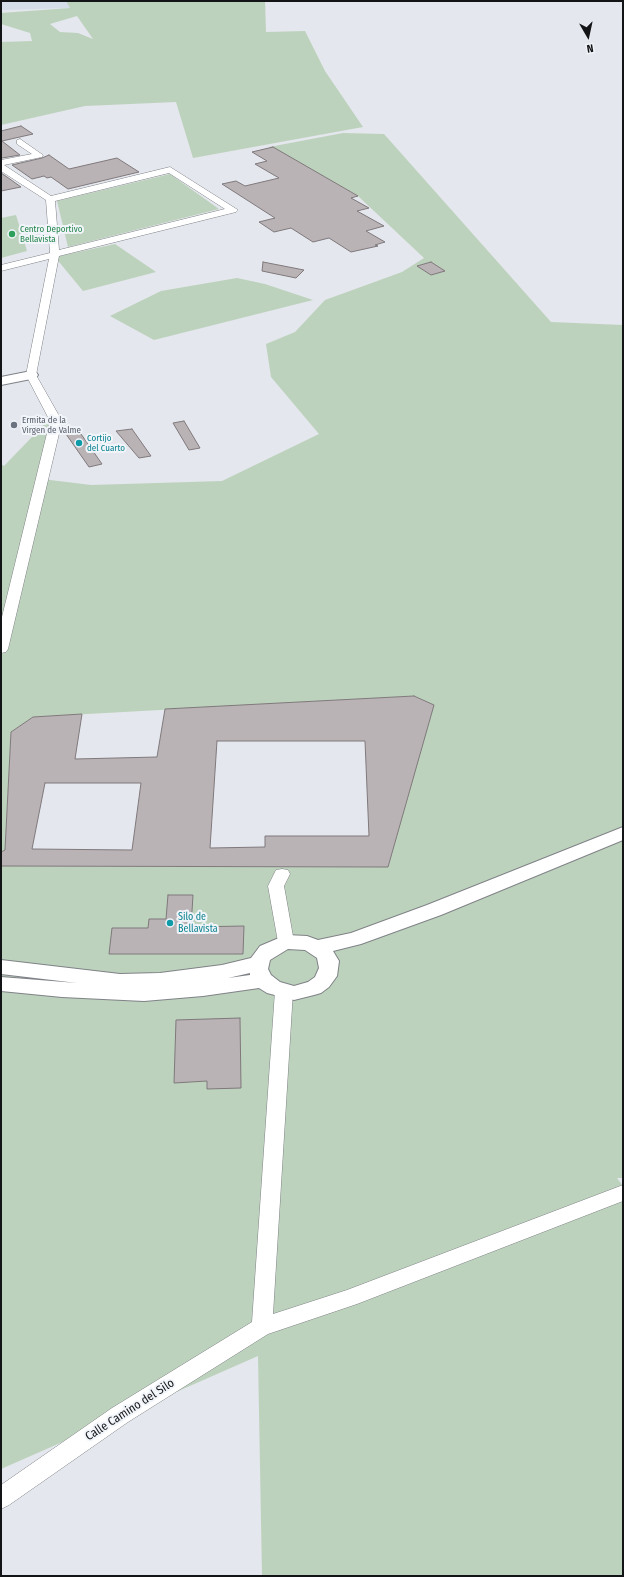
<!DOCTYPE html>
<html>
<head>
<meta charset="utf-8">
<style>
	body { margin:0 }
	#map { position:relative; width:624px; height:1577px; overflow:hidden; background:#e4e7ed; font-family:"Fira Sans Condensed",sans-serif }
	canvas { display:block }
	.frame { position:absolute; inset:0; border:2px solid #131416; pointer-events:none }
	.north { position:absolute; left:568px; top:16px; width:40px; height:40px; -webkit-text-stroke:3px #f1f5fa; paint-order:stroke; rotate:171deg; font-size:11px; font-weight:700; line-height:16px; text-align:center; color:#131416 }
	.north::after { content:''; display:block; margin:auto; width:14px; height:18px; background:#131416; clip-path:polygon(50% 0,100% 100%,50% 72%,0 100%) }
</style>
</head>
<body>
<div id="map">
<canvas width="624" height="1577"></canvas>
<div class="frame"></div>
<div class="north">N</div>
</div>
<script>
const c = document.querySelector('canvas').getContext('2d');
c.lineJoin = 'round';
function fill(path, color) {
  c.fillStyle = color;
  c.fill(path, 'evenodd');
}
function shape(rows) {
  const path = new Path2D();
  for (const r of rows) {
    path.moveTo(r[0], r[1]);
    for (let i = 2; i < r.length; i += 2) path.lineTo(r[i], r[i + 1]);
  }
  return path;
}
function trace(path, color, width, dash) {
  c.strokeStyle = color;
  c.lineWidth = width;
  c.lineCap = dash ? 'butt' : 'round';
  c.setLineDash(dash || []);
  c.stroke(path);
}
function label(font, color, halo, rows, align = 'center') {
  c.font = font + ' "Fira Sans Condensed",sans-serif';
  c.lineWidth = 4;
  c.setLineDash([]);
  c.textBaseline = 'middle';
  c.strokeStyle = halo;
  c.fillStyle = color;
  for (const [text, x, y, turn = 0] of rows) {
    c.save();
    c.translate(x, y);
    c.rotate((+turn || 0) * Math.PI / 180);
    c.textAlign = isNaN(turn) ? turn : align;
    if (halo) c.strokeText(text, 0, 0);
    c.fillText(text, 0, 0);
    c.restore();
  }
}
const built = shape([
	[1,1,66,1,71,8,1,10]
]);
const green = shape([
	[66,1,265,1,266,32,305,31,325,71,363,127,193,158,176,102,85,106,1,125,1,42,32,41,30,33,1,24,1,13,70,8],
	[77,16,93,39,78,33,60,32,50,24],
	[343,133,384,134,551,322,623,325,623,1178,617,1178,623,1186,623,1576,262,1576,258,1356,1,1469,1,866,388,867,433,705,414,696,33,717,11,732,5,850,1,852,1,464,4,466,53,415,42,479,91,485,222,481,319,434,271,377,266,344,295,332,325,300,402,272,424,258,358,196,269,147],
	[170,174,219,209,68,247,57,201],
	[16,215,27,251,1,258,1,218],
	[115,244,156,272,83,291,55,257],
	[237,278,265,284,313,300,154,340,110,316,161,291]
]);
const building = shape([
	[21,126,33,134,2,141,20,155,2,158,1,157,1,131,21,126],
	[273,147,358,196,351,198,369,208,357,211,384,226,366,231,385,242,375,245,378,246,351,252,329,238,313,242,291,228,274,232,259,222,275,218,222,184,236,181,245,186,279,178,255,164,267,161,252,152,273,147],
	[49,155,69,169,117,158,139,172,68,189,51,177,47,178,44,176,32,179,12,165,42,158,49,155],
	[1,173,7,177,21,187,1,191,1,173],
	[263,262,304,270,296,278,262,271,263,262],
	[431,262,445,271,431,275,417,266,431,262],
	[184,421,200,448,189,450,173,423,184,421],
	[132,429,151,456,139,458,116,431,132,429],
	[66,434,81,434,102,464,89,467,66,434],
	[414,696,434,705,388,867,1,866,1,852,5,850,11,732,33,717,82,714,75,759,157,757,165,709,414,696],
	[217,741,365,741,369,836,265,836,265,847,210,848,217,741],
	[45,783,141,783,132,850,32,849,45,783],
	[168,895,193,895,191,927,244,926,243,954,109,954,112,928,148,928,149,919,166,919,168,895],
	[240,1018,241,1088,207,1089,207,1081,174,1083,176,1020,240,1018]
]);
const minor = shape([
	[20,139,43,155,42,157,4,165,51,196,170,167,238,210,236,212,59,256,36,375,62,421,8,649,6,652,1,653,1,621,50,421,26,375,49,259,1,271,1,265,50,253,46,200,1,171,1,160,32,154,17,144,17,140,20,139],
	[169,173,225,209,59,250,55,201,169,173],
	[282,869,288,870,290,874,284,886,294,942,292,946,286,948,280,946,278,942,268,886,276,870,282,869],
	[284,985,290,987,293,991,273,1314,347,1290,623,1185,623,1201,357,1304,268,1334,128,1422,9,1505,1,1509,1,1485,112,1408,252,1322,275,991,278,987,284,985]
]);
const tertiary = shape([
	[31,371,36,372,38,375,36,378,1,385,1,377,31,371],
	[623,827,623,840,441,915,361,944,333,951,339,961,337,976,329,987,321,993,314,995,294,1000,267,993,259,988,203,996,144,1001,62,997,1,991,1,977,77,983,1,974,1,960,120,974,160,973,222,965,251,958,260,946,286,935,307,936,318,940,351,933,427,905,623,827],
	[288,949,305,950,317,958,319,968,315,977,308,982,294,986,280,982,271,975,268,969,270,960,288,949],
	[250,973,250,975,228,978,250,973]
]);
const markers = [
	[12,234,4,"#2e9e5b"],
	[14,425,4,"#6b7280"],
	[79,443,4,"#0f9aa8"],
	[170,923,4,"#0f9aa8"]
];
const farLeisurenames = [
	["Centro Deportivo",20,229],
	["Bellavista",20,239]
];
const farWorshipnames = [
	["Ermita de la",22,420],
	["Virgen de Valme",22,430]
];
const farCulturenames = [
	["Cortijo",87,438],
	["del Cuarto",87,448]
];
const cultureNames = [
	["Silo de",178,917],
	["Bellavista",178,929]
];
const nearStreetnames = [
	["Calle Camino del Silo",130,1410,-33]
];
fill(built, '#d5dde9');
fill(green, '#bdd2bc');
fill(building, '#bab3b6');
trace(building, '#7f797c', 1);
trace(minor, '#7f8287', 1);
trace(tertiary, '#7f8287', 2);
fill(minor, '#fff');
fill(tertiary, '#fff');
for (const [x, y, r, color] of markers) {
  const dot = new Path2D();
  dot.arc(x, y, r, 0, 2 * Math.PI);
  c.fillStyle = color;
  c.fill(dot);
  trace(dot, '#f1f5fa', 1.5);
}
label('9px', '#27864d', '#f1f5fa', farLeisurenames, 'left');
label('9px', '#5b616d', '#f1f5fa', farWorshipnames, 'left');
label('9px', '#0d838f', '#f1f5fa', farCulturenames, 'left');
label('10px', '#0d838f', '#f1f5fa', cultureNames, 'left');
label('12px', '#131416', '#f1f5fa', nearStreetnames);
</script>
</body>
</html>
